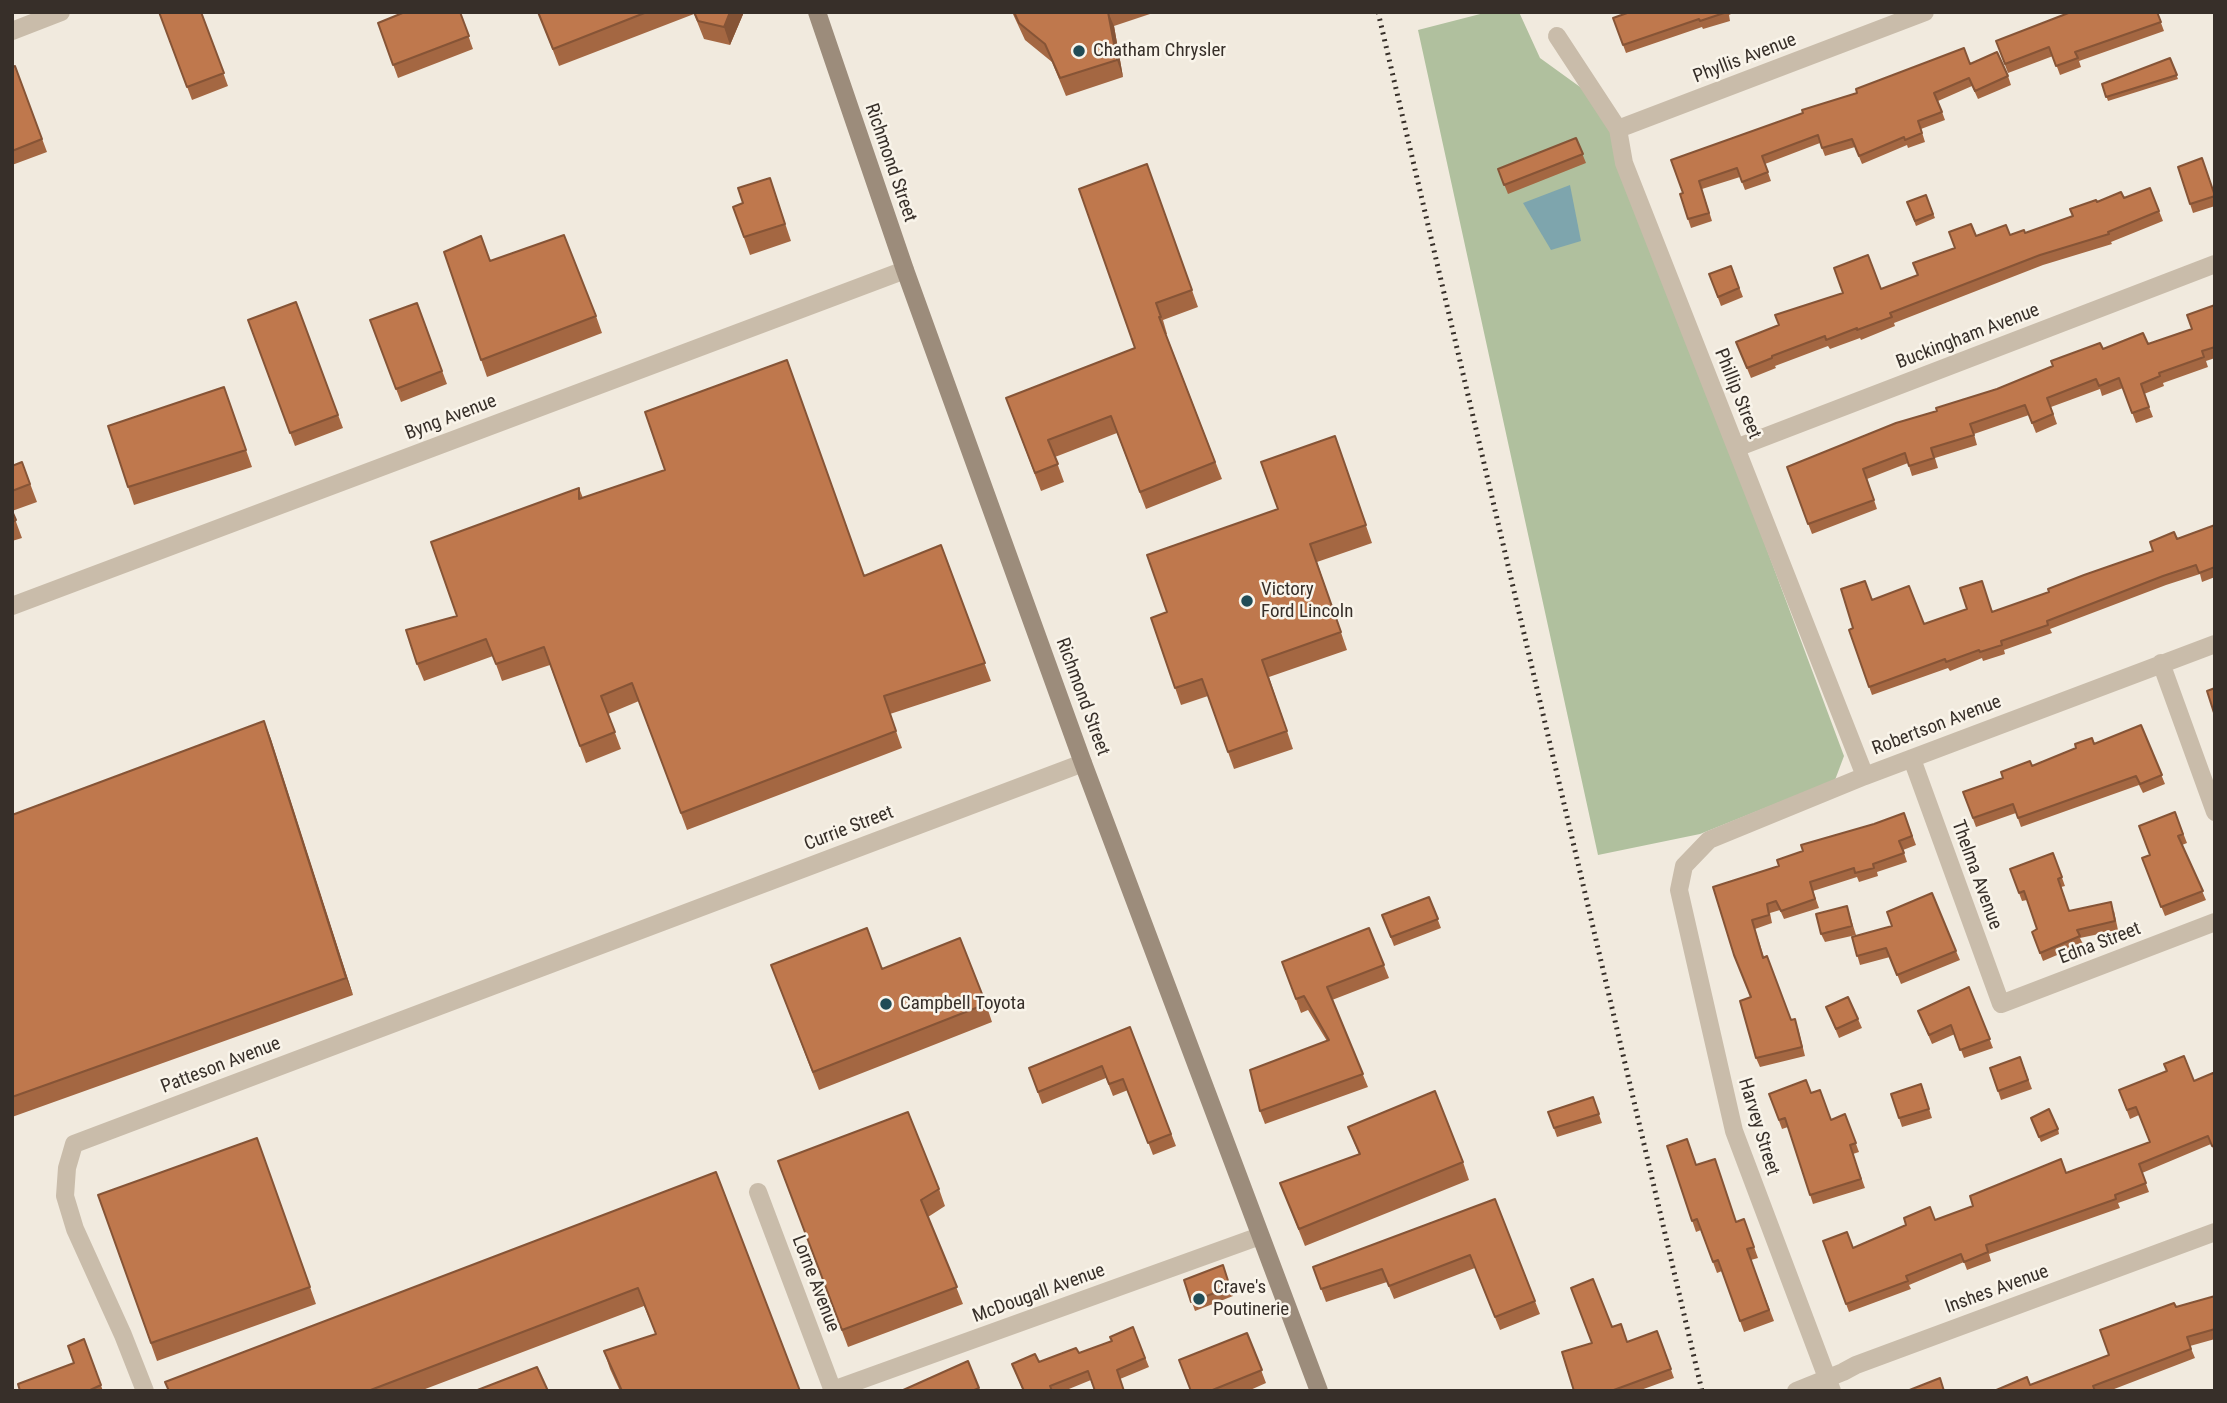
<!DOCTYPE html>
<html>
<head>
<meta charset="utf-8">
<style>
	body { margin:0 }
	#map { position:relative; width:2227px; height:1403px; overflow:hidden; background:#f1eade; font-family:"Roboto Condensed",sans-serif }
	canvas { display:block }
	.frame { position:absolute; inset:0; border:14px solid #372f29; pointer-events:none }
</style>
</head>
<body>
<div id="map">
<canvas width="2227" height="1403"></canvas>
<div class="frame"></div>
</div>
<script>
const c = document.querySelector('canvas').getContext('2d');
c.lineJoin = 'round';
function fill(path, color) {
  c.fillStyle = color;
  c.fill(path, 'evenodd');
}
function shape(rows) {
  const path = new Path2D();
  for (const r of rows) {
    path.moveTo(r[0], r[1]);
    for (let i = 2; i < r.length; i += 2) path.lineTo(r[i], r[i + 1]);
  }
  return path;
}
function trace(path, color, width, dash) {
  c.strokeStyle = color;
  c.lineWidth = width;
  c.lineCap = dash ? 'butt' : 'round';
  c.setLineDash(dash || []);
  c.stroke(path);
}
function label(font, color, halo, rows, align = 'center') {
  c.font = font + ' "Roboto Condensed",sans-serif';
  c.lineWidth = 5;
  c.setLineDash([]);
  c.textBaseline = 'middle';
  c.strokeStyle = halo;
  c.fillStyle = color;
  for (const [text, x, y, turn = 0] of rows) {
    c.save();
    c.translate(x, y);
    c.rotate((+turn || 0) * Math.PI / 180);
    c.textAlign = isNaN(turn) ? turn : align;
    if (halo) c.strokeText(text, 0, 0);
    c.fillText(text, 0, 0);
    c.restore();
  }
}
const green = shape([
	[1488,12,1519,12,1540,58,1587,92,1607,121,1844,756,1835,780,1700,834,1598,855,1418,30]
]);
const water = shape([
	[1570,185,1581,241,1551,250,1523,203]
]);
const minor = shape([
	[12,31,61,12],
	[1557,36,1618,129,1624,163,1865,776],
	[1618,129,1925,12],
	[1736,448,2215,264],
	[12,606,905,270],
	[2161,663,2215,812],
	[1912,759,2001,1004,2215,922],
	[758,1192,833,1391],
	[833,1390,1260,1236],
	[145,1391,123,1335,75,1229,65,1196,67,1168,74,1144,1083,763],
	[1796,1391,1843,1372,1856,1365,2215,1232],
	[1832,1391,1734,1131,1679,890,1684,866,1709,840,1865,776,2215,644]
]);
const secondary = shape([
	[817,12,905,270,1083,763,1319,1391]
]);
const rail = shape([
	[1378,12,1702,1391]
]);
const wall = shape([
	[159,12,201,12,228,86,192,100],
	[460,12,473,49,398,78,378,23],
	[538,12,744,12,730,45,704,39,694,14,559,66],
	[1012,12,1156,12,1114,26,1123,77,1066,96,1052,62,1025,40],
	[1630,12,1735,12,1729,15,1730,21,1703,29,1702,27,1626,53,1613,18],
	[2157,12,2164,31,2079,61,2081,67,2060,75,2053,56,2008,73,1996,41],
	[2170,58,2178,79,2108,101,2102,84],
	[1970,64,2008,76,2011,85,1978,99,1972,86,1938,101,1945,120,1921,129,1925,142,1908,148,1907,145,1862,164,1855,147,1825,156,1820,143,1765,164,1771,181,1745,190,1740,177,1702,189,1712,221,1691,228,1688,219,1683,193,1671,160],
	[15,66,47,152,12,165,12,67],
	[1576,138,1586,163,1508,194,1498,169],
	[1147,164,1198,307,1163,320,1167,334,1166,334,1222,479,1146,509,1117,433,1055,457,1064,482,1041,491,1006,398,1135,348],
	[2178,167,2215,195,2215,206,2193,213],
	[770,178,791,241,750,255,733,207,743,203],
	[2150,188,2163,221,2111,242,2112,244,2043,265,1894,323,1895,326,1861,340,1860,338,1830,349,1828,346,1775,366,1776,368,1751,378,1736,342,1779,325,1881,289,1918,275,1955,248,1976,236,2010,235,2025,233,2073,216,2097,202,2124,198],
	[1926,195,1935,218,1916,226,1907,202],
	[444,252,596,316,602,333,487,377],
	[1731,266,1743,297,1721,306,1709,274],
	[296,302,343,428,295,446,248,320],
	[417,303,447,384,401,402,370,320],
	[2215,305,2215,358,2206,361,2208,367,2163,383,2164,386,2144,394,2153,417,2136,423,2123,388,2102,396,2100,389,2051,407,2057,424,2036,433,2029,415,1974,434,1977,445,1935,458,1938,468,1912,476,1908,463,1867,479,1877,509,1812,534,1787,467,2103,349,2148,344,2192,329],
	[224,387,252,467,134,505,128,487],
	[1335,436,1372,543,1317,562,1347,650,1269,677,1293,749,1234,769,1208,696,1181,705,1151,618,1167,612,1278,509],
	[22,462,37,502,12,511,12,466],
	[665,470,864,576,941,545,991,681,890,714,902,748,687,830,639,701,608,714,621,749,586,763,550,665,502,681,493,656,424,681,417,664,457,616,579,488,583,498],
	[12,511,22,538,12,541],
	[2215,525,2215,577,2202,582,2200,574,2166,585,2050,629,2052,633,2004,650,2005,654,1983,661,1982,658,1950,671,1948,668,1872,695,1849,630,1853,628,1872,600,1924,624,1992,612,2049,592],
	[264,721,353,995,12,1117,12,815],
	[2141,725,2165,784,2143,793,2139,785,2021,827,2016,813,1976,827,1963,792,2094,744],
	[2175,812,2187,843,2182,845,2206,900,2165,916,2142,858,2150,855],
	[1904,813,1916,845,1903,850,1907,862,1877,872,1878,876,1859,882,1857,877,1813,891,1819,908,1784,919,1780,910,1770,913,1772,923,1755,929,1764,957,1791,1020,1798,1028,1805,1056,1760,1067,1756,1058,1751,997,1734,955,1779,866,1803,851],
	[2053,853,2065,886,2061,887,2069,911,2114,911,2118,930,2080,938,2083,944,2043,961,2032,932,2037,929,2027,900,2022,901,2010,869],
	[1429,897,1441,928,1394,946,1382,915],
	[1847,906,1856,935,1825,942,1821,934],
	[1369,928,1389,978,1332,1000,1368,1087,1265,1124,1260,1111,1327,1041,1308,1010,1301,1013,1282,962],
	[1852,937,1956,951,1960,960,1901,984,1890,957,1860,965],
	[771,965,882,969,986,1004,992,1022,819,1090],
	[1969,987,1993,1048,1964,1058,1955,1034,1932,1044,1918,1011],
	[1826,1007,1858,1019,1862,1028,1839,1038],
	[1130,1027,1176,1146,1153,1155,1128,1090,1113,1096,1106,1078,1042,1104,1029,1068],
	[2020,1057,2032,1089,2001,1100,1998,1091],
	[2215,1076,2215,1153,2211,1144,2142,1173,2149,1192,2118,1203,2120,1208,1989,1254,1991,1261,1967,1270,1964,1262,1909,1285,1911,1289,1849,1312,1823,1241,1853,1248,1935,1220,2150,1142,2139,1115,2130,1119,2119,1090,2194,1081],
	[1921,1084,1932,1118,1902,1127,1899,1118],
	[1811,1093,1831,1120,1845,1114,1859,1152,1853,1154,1865,1188,1813,1204,1788,1127,1782,1129,1769,1094],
	[1593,1097,1602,1123,1557,1137,1548,1112],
	[2031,1118,2058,1129,2059,1134,2041,1142],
	[1348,1127,1463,1162,1469,1180,1305,1246,1280,1183,1359,1154],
	[257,1138,316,1304,157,1361,98,1195],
	[1667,1146,1696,1165,1736,1222,1744,1219,1758,1258,1751,1260,1774,1321,1744,1332,1722,1271,1717,1273,1701,1230,1696,1232],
	[778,1161,939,1189,945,1206,928,1217,963,1304,848,1347],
	[716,1172,800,1391,620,1391,610,1369,604,1351,656,1334,644,1306,420,1391,169,1391],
	[1495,1199,1540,1314,1500,1330,1475,1268,1394,1299,1387,1282,1326,1302,1313,1267],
	[1223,1265,1233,1296,1195,1311,1184,1280],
	[2215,1296,2215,1339,2190,1346,2195,1358,2109,1391,1994,1391,2030,1385,2109,1355,2176,1307],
	[1133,1327,1149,1367,1120,1379,1091,1380,1064,1391,1023,1391,1012,1364,1039,1362,1079,1353,1112,1341],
	[1612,1327,1627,1342,1657,1331,1674,1378,1638,1391,1574,1391,1592,1343],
	[1247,1333,1266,1383,1248,1391,1191,1391],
	[84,1339,103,1391,20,1391,74,1363]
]);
const shadedWall = shape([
	[730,12,744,12,730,45,724,27],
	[1108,12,1114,26,1123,77,1117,60],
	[264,721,271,739,353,995,346,978]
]);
const building = shape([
	[159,12,201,12,224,73,187,87,159,12],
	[405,12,460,12,469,36,393,65,378,23,405,12],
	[538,12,647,12,553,49,538,12],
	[694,12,730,12,724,27,698,21,694,12],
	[1014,12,1108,12,1117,60,1060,78,1045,44,1019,23,1014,12],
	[1630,12,1727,12,1700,21,1699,19,1623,45,1613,18,1630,12],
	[2071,12,2157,12,2161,22,2075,52,2078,58,2056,66,2049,47,2005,64,1996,41,2071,12],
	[1964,48,1970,64,1997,52,2008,76,1975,91,1969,78,1934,93,1942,112,1918,121,1922,133,1905,140,1904,137,1859,156,1852,139,1822,148,1818,135,1762,156,1768,172,1742,182,1737,168,1699,181,1709,213,1688,219,1680,194,1683,193,1671,160,1803,113,1802,110,1857,93,1856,89,1964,48],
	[2170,58,2177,75,2106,97,2102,84,2170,58],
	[15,66,42,139,12,151,12,67,15,66],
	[1576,138,1583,154,1504,185,1498,169,1576,138],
	[2202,158,2215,196,2190,204,2178,167,2202,158],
	[1147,164,1192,290,1156,303,1161,317,1159,317,1215,462,1140,492,1111,416,1048,440,1058,464,1035,473,1006,398,1135,348,1079,189,1147,164],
	[770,178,785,224,744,237,733,207,743,203,738,188,770,178],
	[2150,188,2159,211,2108,232,2109,234,2040,255,1890,313,1892,317,1857,330,1857,328,1826,340,1825,336,1772,356,1772,358,1747,368,1736,342,1779,325,1775,315,1843,293,1834,268,1868,255,1881,289,1918,275,1913,263,1955,248,1949,232,1971,224,1976,236,2006,225,2010,235,2024,230,2025,233,2073,216,2070,209,2096,200,2097,202,2121,192,2124,198,2150,188],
	[1926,195,1933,214,1915,221,1907,202,1926,195],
	[564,235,596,316,481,360,444,252,481,236,490,261,564,235],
	[1731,266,1739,288,1718,297,1709,274,1731,266],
	[296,302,338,415,290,433,248,320,296,302],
	[417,303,442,371,396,389,370,320,417,303],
	[2215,305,2215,347,2202,351,2204,357,2159,373,2160,376,2141,384,2149,407,2132,413,2119,378,2099,386,2096,379,2047,398,2053,414,2032,423,2025,405,1970,424,1974,435,1931,448,1934,458,1909,466,1905,453,1863,469,1874,500,1808,524,1787,467,1896,423,1937,411,1936,408,1997,389,2053,366,2051,361,2100,343,2103,349,2143,333,2148,344,2192,329,2187,315,2215,305],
	[787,360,864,576,941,545,985,663,884,696,896,731,681,813,632,683,601,696,615,732,580,746,544,647,496,664,486,639,417,664,406,630,457,616,431,542,579,488,579,499,665,470,645,412,787,360],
	[224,387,246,450,128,487,108,426,224,387],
	[1335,436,1366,525,1310,544,1341,632,1262,660,1287,731,1228,752,1202,679,1175,688,1151,618,1167,612,1147,555,1278,509,1261,462,1335,436],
	[22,462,30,484,12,491,12,466,22,462],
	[12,511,16,520,12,522,12,511],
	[2215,525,2215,567,2199,573,2196,565,2163,576,2047,621,2048,625,2001,641,2002,645,1980,652,1979,650,1946,662,1945,659,1869,687,1849,630,1853,628,1841,589,1865,581,1872,600,1909,586,1924,624,1967,609,1960,588,1982,581,1992,612,2049,592,2048,589,2084,575,2153,551,2150,542,2174,532,2177,539,2215,525],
	[2215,688,2215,716,2207,691,2215,688],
	[264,721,346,978,12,1097,12,815,264,721],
	[2141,725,2162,775,2140,784,2136,776,2018,818,2013,804,1973,818,1963,792,2003,778,2001,772,2030,761,2032,766,2076,748,2075,744,2092,738,2094,744,2141,725],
	[2175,812,2183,834,2178,836,2203,891,2161,907,2142,858,2150,855,2139,826,2175,812],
	[1904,813,1912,836,1899,841,1904,853,1873,864,1874,868,1855,873,1854,868,1810,882,1815,899,1781,911,1776,901,1767,904,1769,915,1752,920,1763,958,1767,956,1791,1020,1795,1019,1802,1047,1756,1058,1740,1001,1751,997,1734,955,1713,887,1779,866,1777,860,1803,851,1801,845,1874,824,1904,813],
	[2053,853,2062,877,2058,879,2069,911,2111,902,2115,921,2077,930,2080,936,2040,953,2032,932,2037,929,2024,891,2019,893,2010,869,2053,853],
	[1932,893,1956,951,1897,975,1886,948,1857,956,1852,937,1892,926,1887,912,1932,893],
	[1429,897,1438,919,1391,937,1382,915,1429,897],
	[1847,906,1852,926,1821,934,1816,914,1847,906],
	[867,928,882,969,960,938,986,1004,813,1072,771,965,867,928],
	[1369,928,1384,965,1327,987,1363,1074,1260,1111,1250,1070,1329,1040,1304,996,1296,999,1282,962,1369,928],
	[1969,987,1990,1039,1960,1050,1951,1025,1929,1035,1918,1011,1969,987],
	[1848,997,1858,1019,1836,1029,1826,1007,1848,997],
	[1130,1027,1171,1134,1148,1143,1123,1079,1109,1084,1102,1066,1038,1092,1029,1068,1130,1027],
	[2184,1056,2194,1081,2213,1073,2215,1076,2215,1145,2212,1146,2208,1136,2139,1164,2146,1183,2115,1195,2116,1199,1986,1245,1988,1252,1964,1262,1961,1254,1906,1276,1908,1281,1846,1304,1823,1241,1847,1232,1853,1248,1906,1225,1904,1218,1930,1207,1935,1220,1973,1206,1970,1196,2061,1159,2066,1173,2150,1142,2136,1107,2127,1110,2119,1090,2167,1071,2164,1064,2184,1056],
	[2020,1057,2028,1080,1998,1091,1990,1068,2020,1057],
	[1806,1080,1811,1093,1820,1090,1831,1120,1845,1114,1856,1143,1850,1145,1861,1179,1810,1195,1785,1118,1779,1120,1769,1094,1806,1080],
	[1921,1084,1929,1109,1899,1118,1891,1094,1921,1084],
	[1435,1091,1463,1162,1299,1229,1280,1183,1360,1154,1348,1127,1435,1091],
	[1593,1097,1599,1114,1554,1128,1548,1112,1593,1097],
	[2049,1109,2058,1129,2039,1137,2031,1118,2049,1109],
	[908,1112,939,1189,921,1200,957,1287,842,1330,778,1161,908,1112],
	[257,1138,310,1287,151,1343,98,1195,257,1138],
	[1687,1139,1696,1165,1715,1159,1736,1222,1744,1219,1754,1247,1747,1249,1769,1310,1740,1321,1718,1260,1713,1262,1697,1219,1692,1221,1667,1146,1687,1139],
	[716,1172,800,1391,622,1391,604,1351,656,1334,638,1288,368,1391,169,1391,165,1382,716,1172],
	[1495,1199,1535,1301,1495,1317,1470,1255,1389,1286,1382,1269,1321,1289,1313,1267,1495,1199],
	[1223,1265,1230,1287,1191,1302,1184,1280,1223,1265],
	[1593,1279,1612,1327,1621,1324,1627,1342,1657,1331,1671,1369,1611,1391,1574,1391,1562,1352,1592,1343,1571,1288,1593,1279],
	[2215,1296,2215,1329,2187,1337,2191,1349,2093,1386,2095,1391,1994,1391,2027,1377,2030,1385,2109,1355,2100,1330,2174,1303,2176,1307,2215,1296],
	[1133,1327,1145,1358,1117,1370,1124,1391,1095,1391,1088,1371,1050,1386,1052,1391,1024,1391,1012,1364,1035,1354,1039,1362,1076,1348,1079,1353,1112,1341,1110,1337,1133,1327],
	[1247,1333,1262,1370,1210,1391,1191,1391,1179,1360,1247,1333],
	[84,1339,101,1385,88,1391,20,1391,18,1384,74,1363,68,1346,84,1339],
	[968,1361,979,1388,972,1391,901,1391,968,1361],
	[537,1367,548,1391,475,1391,537,1367],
	[1940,1378,1944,1391,1907,1391,1940,1378]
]);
const markers = [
	[1079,51,7,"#214c56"],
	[1247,601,7,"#214c56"],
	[886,1004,7,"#214c56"],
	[1199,1299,7,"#214c56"]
];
const poiNames = [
	["Chatham Chrysler",1093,51],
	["Victory",1261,590],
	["Ford Lincoln",1261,612],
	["Campbell Toyota",900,1004],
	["Crave's",1213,1288],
	["Poutinerie",1213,1310]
];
const streetNames = [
	["Phyllis Avenue",1745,59,-21],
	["Richmond Street",890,163,71],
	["Buckingham Avenue",1968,337,-21],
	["Phillip Street",1737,394,68],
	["Byng Avenue",451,418,-21],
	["Richmond Street",1082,697,70],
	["Robertson Avenue",1937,726,-21],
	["Currie Street",849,829,-21],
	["Thelma Avenue",1976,875,70],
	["Edna Street",2100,944,-21],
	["Patteson Avenue",221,1066,-21],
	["Harvey Street",1758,1127,73],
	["Lorne Avenue",815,1284,69],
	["Inshes Avenue",1997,1290,-20],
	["McDougall Avenue",1039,1294,-20]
];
fill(green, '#b0c09e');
fill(water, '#7ea5ad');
trace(minor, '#c9bcaa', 18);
trace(secondary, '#9c8c7b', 18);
trace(rail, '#372f29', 5, [2, 5]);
fill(wall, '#a46742');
fill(shadedWall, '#865436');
fill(building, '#bf784d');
trace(building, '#865436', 2);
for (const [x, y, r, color] of markers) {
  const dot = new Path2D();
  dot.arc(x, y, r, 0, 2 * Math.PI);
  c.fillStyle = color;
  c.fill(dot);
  trace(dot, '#f9f4ea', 2.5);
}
label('19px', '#372f29', '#f9f4ea', poiNames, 'left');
label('19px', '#372f29', '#f9f4ea', streetNames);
</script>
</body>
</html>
